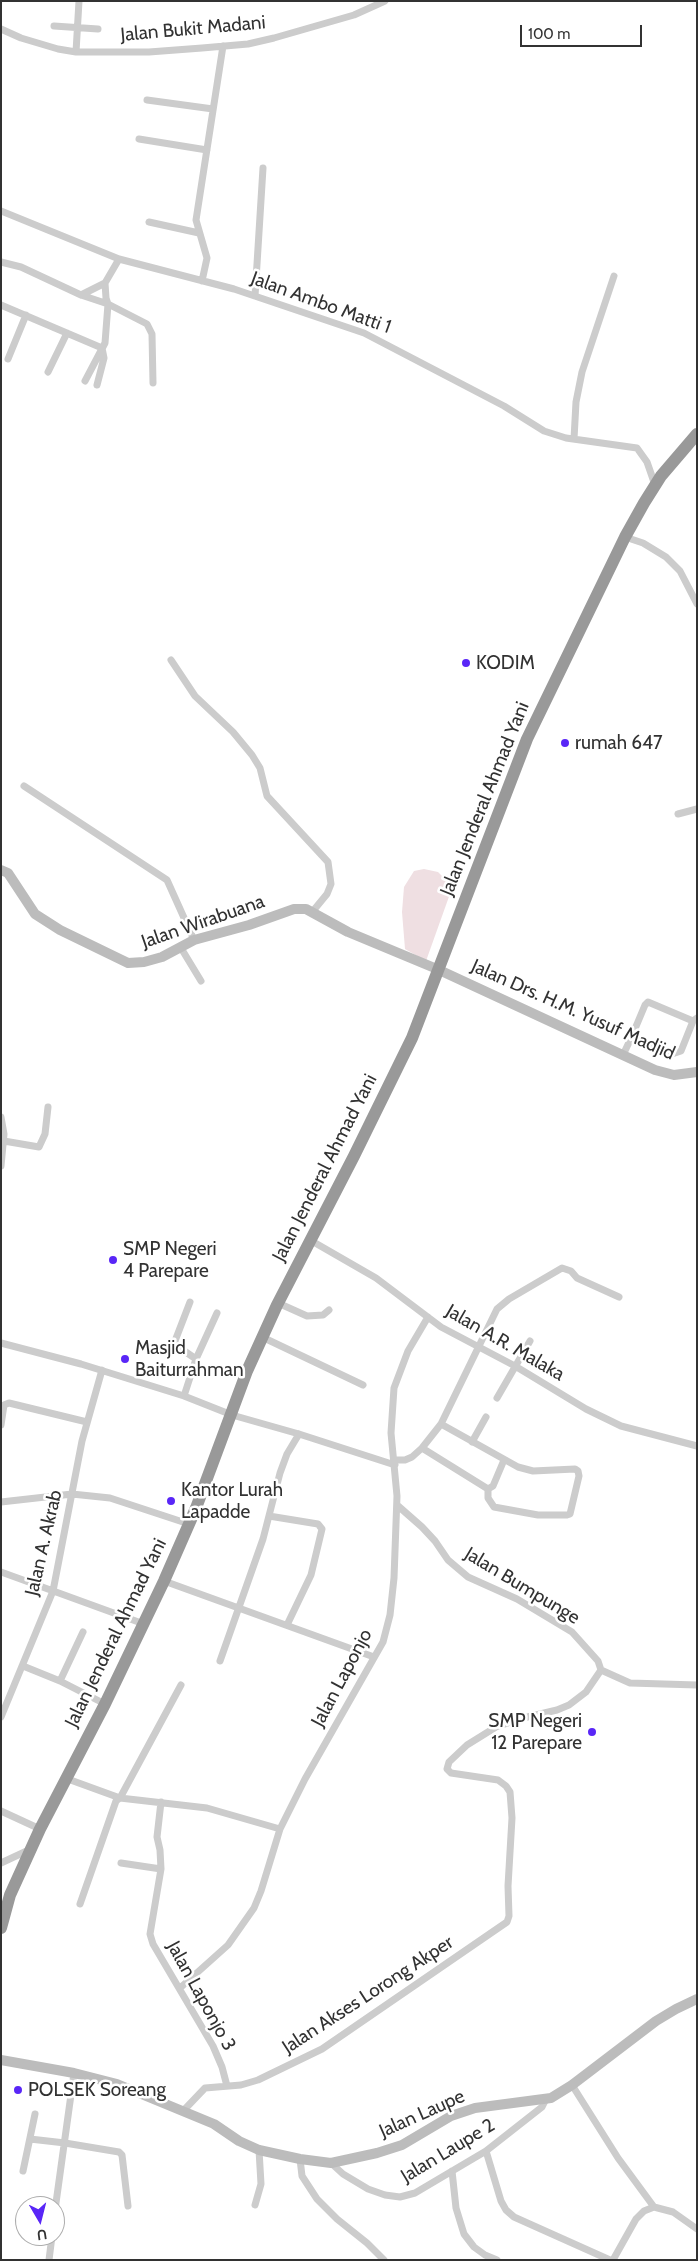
<!DOCTYPE html>
<html>
<head>
<meta charset="utf-8">
<style>
	body { margin:0 }
	#map { position:relative; width:698px; height:2261px; overflow:hidden; background:#fff; font-family:Cabin,sans-serif }
	canvas { display:block }
	.frame { position:absolute; inset:0; border:2px solid #323232; pointer-events:none }
	.north { position:absolute; left:15px; top:2196px; width:50px; height:50px; box-sizing:border-box; background:#fff; border:1px solid #adadad; border-radius:50%; rotate:172deg; font-size:14px; font-weight:700; line-height:20px; text-align:center; color:#323232 }
	.north::after { content:''; display:block; margin:auto; width:18px; height:22px; background:#5926f7; clip-path:polygon(50% 0,100% 100%,50% 72%,0 100%) }
	.scale { position:absolute; left:520px; top:25px; width:122px; height:22px; box-sizing:border-box; border:2px solid #323232; border-top:0; padding-left:6px; font-size:15px; line-height:18px; white-space:nowrap; color:#323232; -webkit-text-stroke:4px #fff; paint-order:stroke }
</style>
</head>
<body>
<div id="map">
<canvas width="698" height="2261"></canvas>
<div class="frame"></div>
<div class="north">U</div>
<div class="scale">100 m</div>
</div>
<script>
const c = document.querySelector('canvas').getContext('2d');
c.lineJoin = 'round';
function fill(path, color) {
  c.fillStyle = color;
  c.fill(path, 'evenodd');
}
function shape(rows) {
  const path = new Path2D();
  for (const r of rows) {
    path.moveTo(r[0], r[1]);
    for (let i = 2; i < r.length; i += 2) path.lineTo(r[i], r[i + 1]);
  }
  return path;
}
function trace(path, color, width, dash) {
  c.strokeStyle = color;
  c.lineWidth = width;
  c.lineCap = dash ? 'butt' : 'round';
  c.setLineDash(dash || []);
  c.stroke(path);
}
function label(font, color, halo, rows, align = 'center') {
  c.font = font + ' Cabin,sans-serif';
  c.lineWidth = 5;
  c.setLineDash([]);
  c.textBaseline = 'middle';
  c.strokeStyle = halo;
  c.fillStyle = color;
  for (const [text, x, y, turn = 0] of rows) {
    c.save();
    c.translate(x, y);
    c.rotate((+turn || 0) * Math.PI / 180);
    c.textAlign = isNaN(turn) ? turn : align;
    if (halo) c.strokeText(text, 0, 0);
    c.fillText(text, 0, 0);
    c.restore();
  }
}
const green = shape([
	[424,869,438,872,448,882,451,891,426,961,405,949,402,912,404,887,414,871]
]);
const street = shape([
	[54,26,98,29],
	[1,29,21,38,58,49,76,52,149,52,202,48,248,44,274,38,354,15,385,1],
	[76,52,79,1],
	[147,100,213,109],
	[139,139,207,150],
	[1,211,119,259,234,289,364,333,504,406,544,431,566,438,637,448,647,462,655,485],
	[149,222,199,233],
	[1,262,21,267,81,295,108,304,147,324,152,334,153,383],
	[202,281,207,258,196,220,223,46],
	[81,295,105,283,119,259],
	[255,296,263,168],
	[1,305,102,348],
	[8,359,26,315],
	[48,372,67,333],
	[85,381,105,343,108,304,106,298,105,283],
	[97,385,104,358,102,348],
	[574,439,576,402,582,372,614,276],
	[625,537,643,543,666,557,680,571,697,604],
	[171,660,195,696,233,732,252,755,260,768,267,796,328,862,331,884,327,894,313,911],
	[24,786,167,880,194,940],
	[678,814,697,809],
	[181,948,201,981],
	[632,1036,645,1005,648,1002,693,1021],
	[623,1055,632,1036,672,1054,681,1051,693,1021,697,1018],
	[1,1117,4,1134,1,1166],
	[4,1141,39,1147,45,1134,48,1107],
	[310,1240,376,1278,441,1327,515,1366,586,1409,621,1426,697,1446],
	[190,1302,175,1341,177,1346,196,1359],
	[278,1303,307,1316,323,1315,329,1310],
	[262,1337,363,1385],
	[1,1343,81,1364,184,1396,232,1415,299,1434,395,1465],
	[184,1396,196,1359,217,1313],
	[497,1398,530,1341],
	[1,1425,4,1405,9,1403,87,1422],
	[472,1442,486,1417],
	[422,1448,488,1489,493,1486,504,1460],
	[394,1460,405,1460,412,1457,422,1448,441,1424],
	[488,1489,488,1498,494,1507,538,1515,567,1515,570,1514,579,1476,578,1471,575,1469,533,1471,518,1467,441,1424,497,1309,509,1299,562,1268,571,1271,577,1278,619,1297],
	[1,1502,72,1494,110,1498,189,1524],
	[397,1505,422,1527,435,1541,448,1560,468,1577,517,1599,572,1632,598,1661,601,1670,630,1683,697,1685],
	[269,1516,318,1524,322,1529,311,1575,287,1625],
	[1,1572,144,1624],
	[164,1581,374,1657],
	[220,1661,263,1539,280,1473,287,1454,299,1434],
	[23,1666,60,1681,105,1704],
	[60,1681,83,1632],
	[1,1717,53,1591,82,1441,102,1370],
	[65,1778,120,1798,207,1808,280,1829],
	[161,1802,157,1837,160,1850,161,1869,150,1934,153,1944,213,2046,222,2067,227,2086],
	[1,1811,40,1829],
	[1,1863,31,1849],
	[121,1863,161,1869],
	[80,1904,116,1801,120,1798,181,1685],
	[180,1988,228,1945,254,1908,261,1891,280,1829,305,1779,383,1642,390,1615,394,1578,397,1496,391,1433,394,1388,408,1351,428,1317],
	[572,2085,618,2158,654,2207],
	[184,2110,205,2088,241,2085,258,2080,322,2049,507,1922,509,1916,508,1886,512,1818,510,1792,506,1786,498,1780,451,1773,447,1769,449,1762,467,1745,496,1727,523,1718,557,1710,569,1705,586,1692,601,1670],
	[30,2139,65,2143,119,2152,122,2155,128,2206],
	[486,2151,501,2201,506,2210,514,2217,610,2260],
	[300,2159,302,2176,317,2199,337,2219,367,2243,384,2260],
	[331,2163,343,2174,368,2189,385,2195,400,2197,415,2193,486,2151,542,2107,546,2099],
	[23,2171,35,2114],
	[452,2171,456,2208,464,2234,474,2247,485,2255,497,2260],
	[255,2205,261,2184,259,2150],
	[55,2210,74,2073],
	[49,2260,52,2236],
	[613,2260,636,2219,644,2211,654,2207,673,2212,697,2229]
]);
const secondary = shape([
	[1,870,8,873,35,914,60,930,128,963,144,962,162,957,194,940,249,925,294,909,306,909,348,932,437,969,655,1070,674,1075,697,1072],
	[1,2060,74,2073,117,2084,214,2124,239,2141,259,2150,300,2159,331,2163,377,2153,402,2145,451,2116,475,2108,551,2098,572,2085,656,2021,676,2009,697,1999]
]);
const highway = shape([
	[1,1928,10,1895,40,1829,105,1704,164,1581,196,1508,247,1371,277,1305,354,1156,412,1038,527,739,625,537,644,503,661,476,697,434]
]);
const markers = [
	[466,663,5,"#5926f7"],
	[565,743,5,"#5926f7"],
	[113,1260,5,"#5926f7"],
	[125,1359,5,"#5926f7"],
	[171,1501,5,"#5926f7"],
	[592,1732,5,"#5926f7"],
	[18,2090,5,"#5926f7"]
];
const streetNames = [
	["Jalan Bukit Madani",193,29,-5],
	["Jalan Ambo Matti 1",321,303,20],
	["Jalan Jenderal Ahmad Yani",485,799,-68],
	["Jalan Wirabuana",203,922,-19],
	["Jalan Drs. H.M. Yusuf Madjid",573,1010,24],
	["Jalan Jenderal Ahmad Yani",325,1168,-63],
	["Jalan A.R. Malaka",505,1343,30],
	["Jalan A. Akrab",44,1543,-77],
	["Jalan Bumpunge",522,1586,31],
	["Jalan Jenderal Ahmad Yani",116,1633,-64],
	["Jalan Laponjo",342,1678,-62],
	["Jalan Akses Lorong Akper",368,1995,-33],
	["Jalan Laponjo 3",201,1996,61],
	["Jalan Laupe",422,2114,-24],
	["Jalan Laupe 2",448,2151,-31]
];
const poiNames = [
	["KODIM",476,663],
	["rumah 647",575,743],
	["SMP Negeri",123,1249],
	["4 Parepare",123,1271],
	["Masjid",135,1348],
	["Baiturrahman",135,1370],
	["Kantor Lurah",181,1490],
	["Lapadde",181,1512],
	["SMP Negeri",582,1721,"right"],
	["12 Parepare",582,1743,"right"],
	["POLSEK Soreang",28,2090]
];
fill(green, '#efdfe2');
trace(street, '#ccc', 7);
trace(secondary, '#bcbcbc', 10);
trace(highway, '#999', 12);
for (const [x, y, r, color] of markers) {
  const dot = new Path2D();
  dot.arc(x, y, r, 0, 2 * Math.PI);
  c.fillStyle = color;
  c.fill(dot);
  trace(dot, '#fff', 2);
}
label('19px', '#323232', '#fff', streetNames);
label('19px', '#323232', '#fff', poiNames, 'left');
</script>
</body>
</html>
